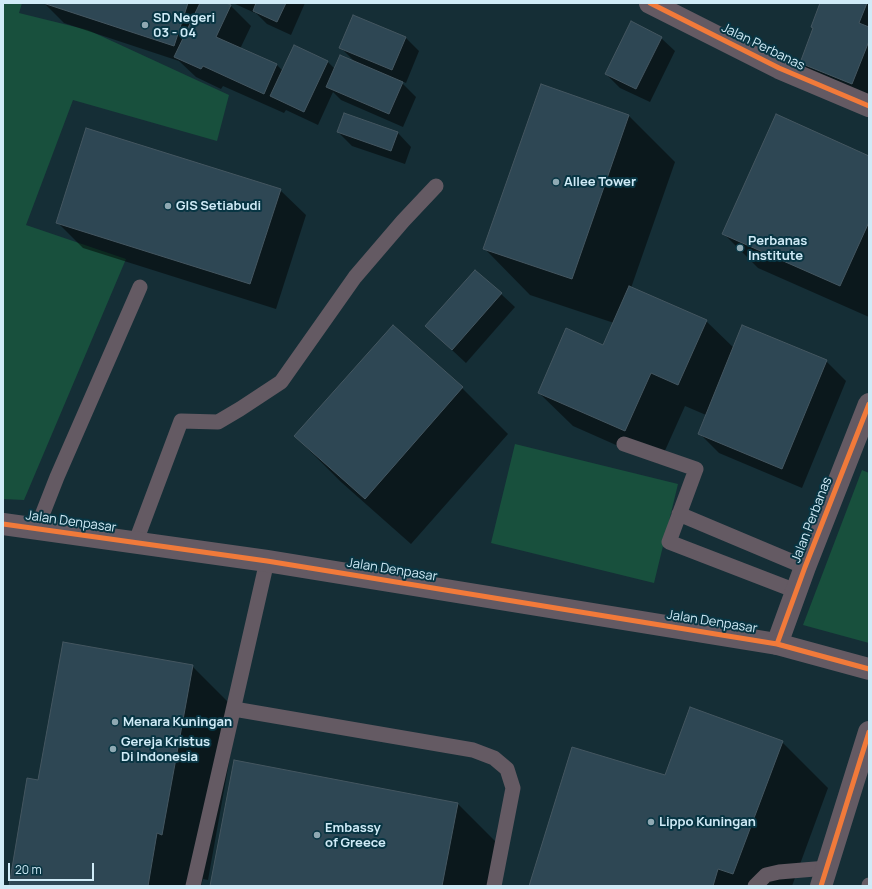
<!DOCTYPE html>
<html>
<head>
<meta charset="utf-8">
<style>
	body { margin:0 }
	#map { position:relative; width:872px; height:889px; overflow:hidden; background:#152e36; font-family:Manrope,sans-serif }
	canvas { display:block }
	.frame { position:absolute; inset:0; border:4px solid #d0ebf7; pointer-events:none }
	.scale { position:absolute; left:8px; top:863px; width:86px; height:18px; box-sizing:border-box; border:2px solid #d0ebf7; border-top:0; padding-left:5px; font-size:12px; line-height:14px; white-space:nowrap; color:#d0ebf7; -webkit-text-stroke:3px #083543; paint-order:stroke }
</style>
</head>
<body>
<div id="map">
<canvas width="872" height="889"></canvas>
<div class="frame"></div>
<div class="scale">20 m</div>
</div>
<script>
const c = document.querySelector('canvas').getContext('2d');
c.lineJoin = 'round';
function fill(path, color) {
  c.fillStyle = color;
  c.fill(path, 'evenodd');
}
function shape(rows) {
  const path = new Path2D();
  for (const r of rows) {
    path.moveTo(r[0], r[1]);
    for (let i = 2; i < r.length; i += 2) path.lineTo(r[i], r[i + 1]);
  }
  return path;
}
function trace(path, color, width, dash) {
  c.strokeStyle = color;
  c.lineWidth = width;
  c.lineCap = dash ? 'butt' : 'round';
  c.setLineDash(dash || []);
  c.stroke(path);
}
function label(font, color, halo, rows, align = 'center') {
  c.font = font + ' Manrope,sans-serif';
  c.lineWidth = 4;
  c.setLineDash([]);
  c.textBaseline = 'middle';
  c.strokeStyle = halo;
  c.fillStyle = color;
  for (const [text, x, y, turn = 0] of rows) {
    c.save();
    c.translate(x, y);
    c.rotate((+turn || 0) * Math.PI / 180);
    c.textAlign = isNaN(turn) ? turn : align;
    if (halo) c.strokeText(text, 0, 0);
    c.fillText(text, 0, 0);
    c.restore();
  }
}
const green = shape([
	[3,3,22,3,19,13,88,30,229,95,217,141,73,100,26,225,126,259,24,500,3,499],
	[515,444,678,484,654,583,491,543],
	[862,470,869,473,869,643,803,625]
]);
const shadow = shape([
	[44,3,224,3,231,6,251,26,240,49,277,65,283,71,328,62,335,69,356,63,340,47,406,38,419,51,406,83,399,80,416,97,403,127,341,100,333,92,318,125,286,110,284,113,223,86,221,89,196,77,179,61,64,23],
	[233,3,305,3,291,35,267,24,255,12,255,13],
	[822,3,869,3,869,102,821,83,801,63],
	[661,38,675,51,650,102,620,88,606,74],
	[541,85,629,116,675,162,631,288,706,321,734,348,826,361,846,381,802,488,719,453,699,433,706,415,685,406,659,464,573,426,539,393,604,346,614,323,530,295,484,248],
	[338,132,398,133,411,147,405,164,352,146],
	[869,157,869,317,758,268,724,234],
	[280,190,306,215,276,309,83,248,57,222],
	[501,294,515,307,466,363,426,326],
	[393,326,462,388,508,434,411,544,341,482,295,436],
	[192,666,238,712,208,880,203,879,201,886,10,886,39,781],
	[782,742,828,788,792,886,530,886],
	[458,804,502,848,495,886,211,886]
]);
const building = shape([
	[43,3,188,3,174,46,43,3],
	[200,3,226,3,231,5,216,37,277,64,264,94,203,66,201,69,174,57,200,3],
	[256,3,286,3,277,22,253,11,256,3],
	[820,3,867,3,859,23,869,27,869,41,852,84,800,63,813,28,811,27,820,3],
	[353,15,406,37,392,70,339,48,353,15],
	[631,21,662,37,636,89,605,74,631,21],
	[294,45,328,61,304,112,270,96,294,45],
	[340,55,403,82,389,114,326,87,340,55],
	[541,84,629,115,572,279,483,249,541,84],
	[344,113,398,132,391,151,337,132,344,113],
	[776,114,869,156,869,222,840,286,722,234,776,114],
	[86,128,281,189,250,284,56,223,86,128],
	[475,270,502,293,452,350,425,326,475,270],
	[629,286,707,320,678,385,651,373,625,431,538,393,566,328,603,345,629,286],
	[393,325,463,387,365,499,294,436,393,325],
	[742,325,827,360,782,469,698,434,742,325],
	[63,642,193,665,162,835,157,833,148,886,9,886,27,778,38,780,63,642],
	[690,707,783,741,733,874,718,869,713,886,529,886,572,747,665,775,690,707],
	[234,760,458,803,442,886,210,886,234,760]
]);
const service = shape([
	[624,444,696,469,669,542,796,591],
	[679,514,805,567],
	[37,528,57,477,140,287],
	[136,541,181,421,218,422,240,409,281,382,355,277,403,221,436,186],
	[234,709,473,750,494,758,507,769,513,788,494,886],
	[193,886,267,561],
	[755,886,766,875,779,872,827,868],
	[869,886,869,885]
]);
const minor = shape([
	[650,3,779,68,869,106],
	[777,644,805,567,869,404]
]);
const tertiary = shape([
	[3,524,267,561,777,644,869,669],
	[821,886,869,732]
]);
const cycleway = shape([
	[650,3,779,68,869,106],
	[3,524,267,561,777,644,869,669],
	[777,644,805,567,869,404],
	[821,886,869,732]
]);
const markers = [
	[145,25,4,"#8fa9b3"],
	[556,182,4,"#8fa9b3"],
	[168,206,4,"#8fa9b3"],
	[740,248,4,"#8fa9b3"],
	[115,722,4,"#8fa9b3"],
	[113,749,4,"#8fa9b3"],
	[651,822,4,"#8fa9b3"],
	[317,835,4,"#8fa9b3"]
];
const poiNames = [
	["SD Negeri",153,18],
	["03 - 04",153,33],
	["Allee Tower",564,182],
	["GIS Setiabudi",176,206],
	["Perbanas",748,241],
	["Institute",748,256],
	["Menara Kuningan",123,722],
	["Gereja Kristus",121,742],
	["Di Indonesia",121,757],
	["Lippo Kuningan",659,822],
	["Embassy",325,828],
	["of Greece",325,843]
];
const streetNames = [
	["Jalan Perbanas",763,47,26],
	["Jalan Perbanas",812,520,-69],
	["Jalan Denpasar",71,522,8],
	["Jalan Denpasar",392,570,9],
	["Jalan Denpasar",712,622,9]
];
fill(green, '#18503d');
fill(shadow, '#0007');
fill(building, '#2e4754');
trace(building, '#445660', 1);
trace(service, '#645a63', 15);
trace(minor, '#645a63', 22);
trace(tertiary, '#645a63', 22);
trace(cycleway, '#f17a3a', 5);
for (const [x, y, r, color] of markers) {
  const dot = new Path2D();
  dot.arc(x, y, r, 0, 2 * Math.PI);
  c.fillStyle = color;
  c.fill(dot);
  trace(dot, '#083543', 1.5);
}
label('bold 13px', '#d0ebf7', '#083543', poiNames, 'left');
label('13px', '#d0ebf7', '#083543', streetNames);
</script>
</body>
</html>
